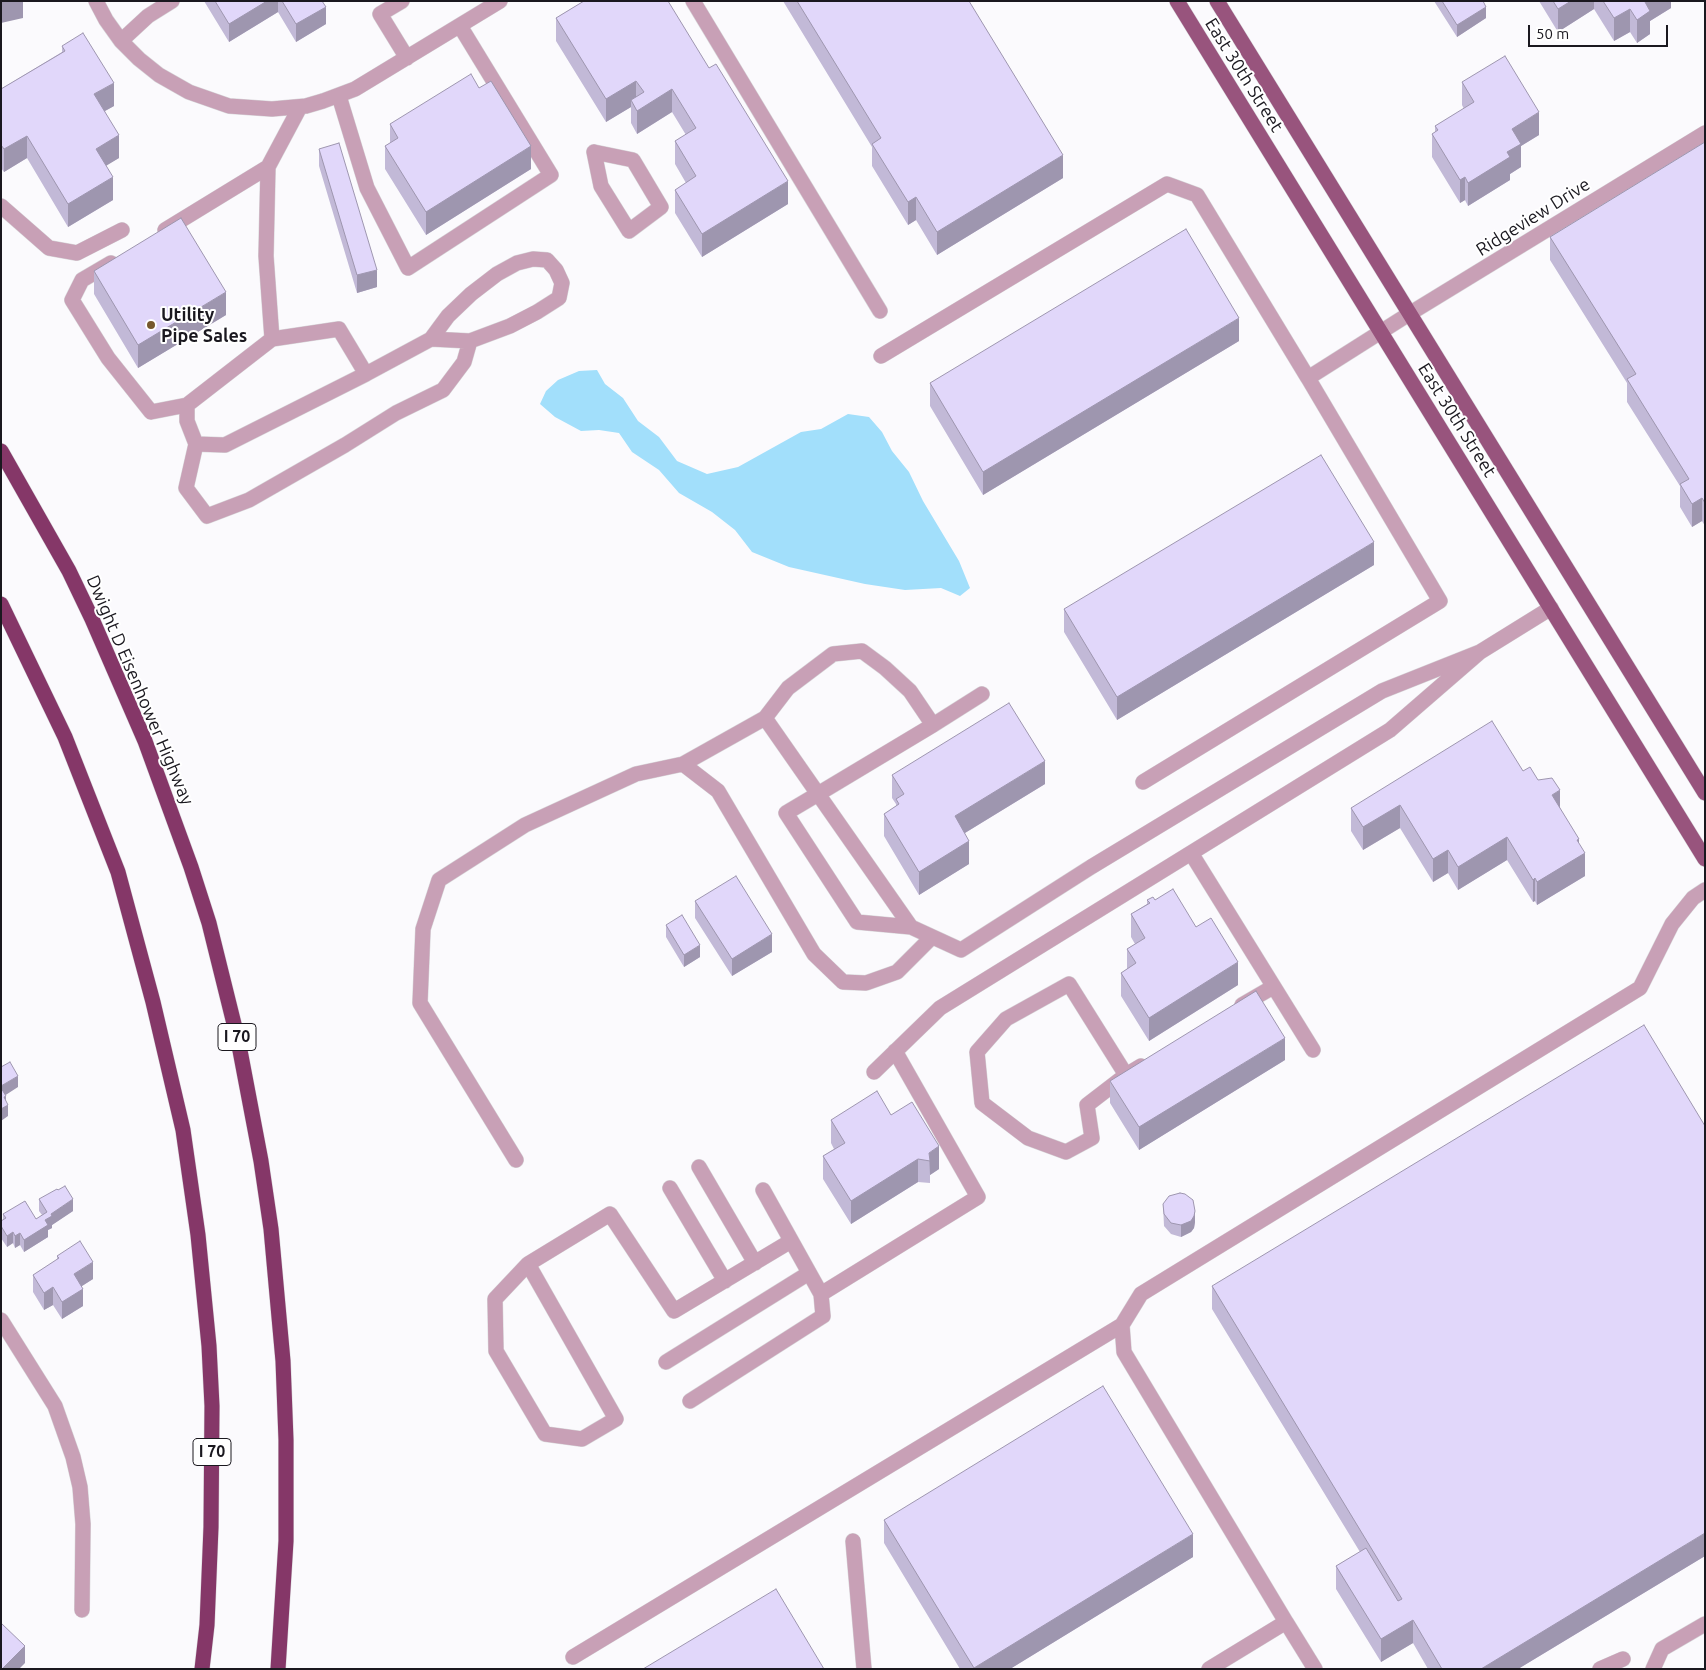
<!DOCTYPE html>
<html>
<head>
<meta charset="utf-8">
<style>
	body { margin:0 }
	#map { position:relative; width:1706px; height:1670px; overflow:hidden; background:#fbfafd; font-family:Ubuntu,sans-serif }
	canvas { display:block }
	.frame { position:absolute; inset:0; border:2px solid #1a181f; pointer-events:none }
	.scale { position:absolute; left:1528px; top:25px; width:140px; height:22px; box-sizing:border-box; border:2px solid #1a181f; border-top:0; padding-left:6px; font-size:15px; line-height:18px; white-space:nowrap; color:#1a181f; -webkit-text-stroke:4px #fff; paint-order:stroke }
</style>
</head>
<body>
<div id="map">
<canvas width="1706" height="1670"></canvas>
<div class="frame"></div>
<div class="scale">50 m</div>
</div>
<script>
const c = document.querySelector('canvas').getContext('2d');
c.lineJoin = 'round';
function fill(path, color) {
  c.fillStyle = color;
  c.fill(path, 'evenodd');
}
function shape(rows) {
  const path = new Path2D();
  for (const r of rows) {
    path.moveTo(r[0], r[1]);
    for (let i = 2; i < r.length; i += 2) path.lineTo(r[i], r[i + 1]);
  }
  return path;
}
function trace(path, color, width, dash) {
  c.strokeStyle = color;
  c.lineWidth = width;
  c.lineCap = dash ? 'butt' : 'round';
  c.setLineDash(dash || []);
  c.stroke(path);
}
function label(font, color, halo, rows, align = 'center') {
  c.font = font + ' Ubuntu,sans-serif';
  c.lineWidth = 4;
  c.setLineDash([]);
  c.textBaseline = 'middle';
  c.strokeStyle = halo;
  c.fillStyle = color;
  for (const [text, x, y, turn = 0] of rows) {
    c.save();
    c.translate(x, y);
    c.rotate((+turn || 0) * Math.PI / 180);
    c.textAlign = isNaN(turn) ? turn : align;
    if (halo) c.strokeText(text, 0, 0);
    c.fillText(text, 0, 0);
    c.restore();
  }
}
const water = shape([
	[597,370,605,384,623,398,638,421,659,437,677,461,707,474,738,467,801,432,821,429,848,414,869,417,882,432,892,451,909,472,923,501,959,561,970,588,960,596,941,588,905,590,865,584,789,567,752,552,735,530,712,512,679,493,659,470,632,452,619,433,599,430,581,431,555,417,540,404,546,391,558,380,579,371]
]);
const minor = shape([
	[96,1,106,20,121,41,139,59,159,75,189,92,229,106,272,109,306,106,323,101,355,89,500,1],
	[402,1,380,14,407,58],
	[693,1,880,311],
	[121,41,148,16,172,1],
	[339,96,367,188,408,268,551,175,460,26],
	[300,107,268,167,266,256,272,339,339,329,366,374,431,339,470,341,510,326,537,312,559,298,562,283,556,270,547,260,533,259,517,263,497,274,471,294,448,316,431,339],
	[594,152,633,160,661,207,629,231,601,186,594,152],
	[1,206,49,248,77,253,122,230],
	[165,230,268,167],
	[111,263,82,280,72,300,108,358,151,412,187,405,272,339],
	[881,356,1167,184,1197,195,1308,378,1409,314,1705,133],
	[187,405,187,421,196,444,225,445,366,374],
	[196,444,186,488,207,516,249,500,345,445,396,413,443,390,464,362,470,341],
	[765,718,683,764,718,791,814,954,843,982,866,983,897,972,932,937],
	[933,725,982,694],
	[1143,782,1440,601,1308,378],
	[1191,853,1313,1050],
	[911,927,857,922,786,813,818,794,933,725,910,691,885,668,862,651,833,654,788,688,765,718,818,794,911,927,961,950,1091,867,1382,691,1480,652],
	[1242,1005,1273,987],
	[874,1072,940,1008,1390,730,1480,652,1551,608],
	[1126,1075,1087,1105,1092,1138,1066,1152,1028,1138,982,1103,977,1052,1006,1019,1069,984,1126,1075,1141,1066],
	[516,1160,420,1003,423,929,439,880,525,825,636,774,683,764],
	[699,1167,755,1263],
	[670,1188,725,1281],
	[763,1190,821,1294,978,1197,895,1051],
	[528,1264,495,1299,496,1351,545,1434,582,1439,616,1419,528,1264,610,1214,674,1311,791,1241],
	[1,1320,55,1406,73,1457,80,1487,83,1524,82,1610],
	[666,1362,809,1273],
	[690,1401,823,1316,821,1294],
	[853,1541,864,1669],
	[1286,1622,1124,1352,1122,1325,1141,1294,1640,988,1672,924,1693,898,1705,890],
	[573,1657,1122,1325],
	[1209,1669,1286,1622,1315,1669],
	[1600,1669,1623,1659],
	[1653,1669,1662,1649,1705,1624]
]);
const major = shape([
	[1177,1,1705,859],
	[1217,1,1705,793]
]);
const highway = shape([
	[1,451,69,571,92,619,145,741,191,867,209,923,238,1040,261,1161,271,1229,283,1361,286,1440,286,1541,278,1669],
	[1,604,65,737,118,872,153,1002,183,1130,198,1235,209,1346,212,1406,211,1527,207,1625,202,1669]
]);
const wall = shape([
	[204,1,322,1,326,24,296,42,278,12,229,42],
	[584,1,788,204,702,257,675,213,675,190,686,183,675,164,675,141,686,135,672,112,637,134,631,123,631,107,606,122,556,41,556,18],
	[783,1,969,1,1063,178,937,255,916,220,908,225,872,166,872,147],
	[1434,1,1483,1,1486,18,1457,37],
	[1539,1,1673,1,1671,2,1671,8,1650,21,1650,34,1637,43,1630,32,1614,41,1594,9,1558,32],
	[62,46,114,106,105,111,119,158,106,165,113,200,68,227,27,158,4,172,1,168,1,89,62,52],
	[1462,82,1539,135,1521,146,1521,167,1510,174,1510,180,1468,206,1465,200,1460,203,1432,157,1432,134,1435,132,1435,126,1464,109,1462,105],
	[479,88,531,169,426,235,385,169,385,146,390,143,390,124],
	[1705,142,1705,526,1702,521,1692,527,1680,507,1680,486,1627,402,1627,383,1550,260,1550,237],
	[319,149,377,287,357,293,319,166],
	[94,271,226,315,138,368,94,294],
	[1239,341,983,495,930,406,930,383],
	[1374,565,1117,720,1064,632,1064,609],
	[1523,771,1538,780,1560,808,1579,844,1585,876,1537,905,1535,901,1533,902,1507,860,1458,890,1448,873,1433,882,1400,828,1363,850,1351,831,1351,808],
	[892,775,1045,784,965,833,969,864,919,895,884,836,884,814,896,806,896,804,892,798],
	[1147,900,1155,900,1196,927,1238,985,1149,1041,1121,996,1121,973,1127,969,1127,949,1135,944,1131,937,1131,914,1147,904],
	[695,901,772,952,732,976,695,918],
	[666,925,700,957,684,967,666,937],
	[1285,1060,1139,1150,1110,1103,1110,1081],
	[891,1115,939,1169,930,1175,930,1183,918,1182,851,1224,823,1179,823,1156,834,1149,831,1143,831,1120],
	[39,1199,73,1211,52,1225,52,1228,48,1230,48,1237,24,1252,20,1245,15,1248,13,1243,7,1247,1,1238,1,1221,3,1220,3,1214,36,1219,42,1215,39,1211],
	[1163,1204,1195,1222,1194,1228,1191,1232,1181,1237,1171,1234,1164,1226],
	[57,1256,93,1279,82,1286,83,1306,62,1319,53,1305,44,1310,33,1292,33,1275,57,1260],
	[1212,1286,1705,1556,1518,1669,1428,1669,1413,1643,1381,1662,1336,1589,1336,1566,1360,1552,1212,1309],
	[884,1520,1193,1557,1010,1669,960,1669,884,1543]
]);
const shadedWall = shape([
	[1,1,23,1,23,18,1,23],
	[267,1,278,1,278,12,229,42,229,24],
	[1571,1,1594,1,1594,9,1558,32,1558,9],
	[1646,1,1673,1,1671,2,1671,8,1650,21,1650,34,1637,43,1637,20],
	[326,7,326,24,296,42,296,24],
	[1486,7,1486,18,1457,37,1457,25],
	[1630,9,1630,32,1614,41,1614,18],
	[636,81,636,104,631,100,631,107,606,122,606,99],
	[114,83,114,106,94,117,94,94],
	[672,89,672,112,637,134,637,111],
	[1539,112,1539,135,1521,146,1521,167,1510,174,1510,180,1468,206,1468,183,1512,129],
	[119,135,119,158,96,172,96,149],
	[27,136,27,158,4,172,4,149],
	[531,146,531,169,426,235,426,212],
	[1063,155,1063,178,937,255,937,232],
	[113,177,113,200,68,227,68,204],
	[1465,177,1465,200,1460,203,1460,180],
	[788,181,788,204,702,257,702,234],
	[916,197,916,220,908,225,908,202],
	[377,270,377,287,357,293,357,275],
	[226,292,226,315,138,368,138,345],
	[1239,318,1239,341,983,495,983,472],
	[1702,498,1702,521,1692,527,1692,504],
	[1374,542,1374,565,1117,720,1117,697],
	[1045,761,1045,784,955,839,955,816],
	[1560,790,1560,813,1552,795],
	[1400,805,1400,828,1363,850,1363,827],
	[1507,837,1507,860,1458,890,1458,867],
	[1579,839,1579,856,1585,853,1585,876,1537,905,1537,882,1577,840],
	[969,841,969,864,919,895,919,872],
	[1448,850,1448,873,1433,882,1433,859],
	[1535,878,1535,901,1533,902,1533,880],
	[772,934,772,952,732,976,732,959],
	[700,945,700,957,684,967,684,955],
	[1238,962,1238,985,1149,1041,1149,1018],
	[1285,1038,1285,1060,1139,1150,1139,1127],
	[18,1076,18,1087,1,1098,1,1086],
	[6,1096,6,1106,8,1105,8,1116,1,1121,1,1109,4,1097],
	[939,1146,939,1169,930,1175,929,1153],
	[918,1159,918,1182,851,1224,851,1201],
	[73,1199,73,1211,52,1225,52,1228,48,1230,48,1237,24,1252,24,1240,51,1214],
	[1195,1211,1195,1222,1194,1228,1191,1232,1181,1237,1181,1225],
	[13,1232,13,1243,7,1247,7,1236],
	[20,1233,20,1245,15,1248,15,1236],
	[93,1262,93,1279,74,1291,74,1274],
	[53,1287,53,1305,44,1310,44,1293],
	[83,1289,83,1306,62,1319,62,1302],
	[1705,1533,1705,1556,1518,1669,1481,1669],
	[1193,1534,1193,1557,1010,1669,974,1669,974,1668],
	[1413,1620,1413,1643,1381,1662,1381,1639],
	[25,1646,25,1663,19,1669,2,1669]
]);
const building = shape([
	[215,1,267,1,229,24,215,1],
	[282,1,322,1,326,7,296,24,282,1],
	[584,1,668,1,709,68,716,64,788,181,702,234,675,190,696,176,675,141,696,128,672,89,637,111,631,100,644,92,636,81,606,99,556,18,584,1],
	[797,1,969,1,1063,155,937,232,916,197,908,202,872,144,881,138,797,1],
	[1442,1,1483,1,1486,7,1457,25,1442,1],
	[1553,1,1571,1,1558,9,1553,1],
	[1603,1,1646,1,1645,2,1650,11,1637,20,1630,9,1614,18,1603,1],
	[83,33,114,83,94,94,119,135,96,149,113,177,68,204,27,136,4,149,1,145,1,89,65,51,62,46,83,33],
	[1505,56,1539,112,1512,129,1521,144,1507,152,1510,157,1468,183,1465,177,1460,180,1432,134,1438,130,1435,126,1474,102,1462,82,1505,56],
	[471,74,479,88,491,81,531,146,426,212,385,146,398,138,390,124,471,74],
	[1705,142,1705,503,1702,498,1692,504,1680,484,1689,479,1627,379,1636,374,1550,237,1705,142],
	[339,143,377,270,357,275,319,149,339,143],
	[181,218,226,292,138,345,94,271,181,218],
	[1186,229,1239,318,983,472,930,383,1186,229],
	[1321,455,1374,542,1117,697,1064,609,1321,455],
	[1009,703,1045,761,955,816,969,841,919,872,884,814,899,804,896,799,904,794,892,775,1009,703],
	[1492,721,1523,771,1530,767,1538,780,1552,778,1560,790,1552,795,1579,839,1577,840,1585,853,1537,882,1535,878,1533,880,1507,837,1458,867,1448,850,1433,859,1400,805,1363,827,1351,808,1492,721],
	[736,876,772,934,732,959,695,901,736,876],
	[1173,889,1196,927,1211,918,1238,962,1149,1018,1121,973,1136,963,1127,949,1145,938,1131,914,1150,903,1147,900,1153,897,1155,900,1173,889],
	[682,915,700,945,684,955,666,925,682,915],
	[1256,991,1285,1038,1139,1127,1110,1081,1256,991],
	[1644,1025,1705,1126,1705,1533,1481,1669,1442,1669,1413,1620,1381,1639,1336,1566,1366,1548,1398,1601,1402,1599,1212,1286,1644,1025],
	[10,1062,18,1076,1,1086,1,1067,10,1062],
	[1,1088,6,1096,4,1097,8,1105,1,1109,1,1088],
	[877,1091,891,1115,912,1102,939,1146,929,1153,930,1161,918,1159,851,1201,823,1156,845,1143,831,1120,877,1091],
	[65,1186,73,1199,51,1214,52,1216,45,1220,48,1225,24,1240,20,1233,15,1236,13,1232,7,1236,1,1226,1,1221,6,1218,3,1214,25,1201,36,1219,47,1212,39,1199,57,1189,58,1190,65,1186],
	[1180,1193,1185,1194,1193,1200,1195,1211,1194,1216,1191,1221,1181,1225,1171,1223,1164,1214,1163,1204,1169,1196,1180,1193],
	[80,1241,93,1262,74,1274,83,1289,62,1302,53,1287,44,1293,33,1275,59,1258,57,1256,80,1241],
	[1103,1386,1193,1534,974,1668,884,1520,1103,1386],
	[776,1589,824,1669,643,1669,776,1589],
	[1,1623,25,1646,2,1669,1,1669,1,1623]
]);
const markers = [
	[151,325,5,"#76582c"]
];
const shields = [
	[237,1037,38],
	[212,1452,38]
];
const shieldNames = [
	["I 70",237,1037],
	["I 70",212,1452]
];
const streetNames = [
	["East 30th Street",1244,75,58],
	["Ridgeview Drive",1533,217,-32],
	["East 30th Street",1457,420,58],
	["Dwight D Eisenhower Highway",140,690,67]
];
const poiNames = [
	["Utility",161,315],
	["Pipe Sales",161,336]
];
fill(water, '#a2dffb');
trace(minor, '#d7d6d9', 16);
trace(major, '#d7d6d9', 16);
trace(highway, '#d7d6d9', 16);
trace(minor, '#c8a0b6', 15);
trace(major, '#98547d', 15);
trace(highway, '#853768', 15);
fill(wall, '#c2b9d7');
fill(shadedWall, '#9e96af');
fill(building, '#e1d7fa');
trace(building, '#9e96af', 1);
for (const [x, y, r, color] of markers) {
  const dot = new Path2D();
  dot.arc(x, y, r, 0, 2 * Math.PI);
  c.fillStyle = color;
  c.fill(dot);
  trace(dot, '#fff', 2);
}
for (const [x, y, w] of shields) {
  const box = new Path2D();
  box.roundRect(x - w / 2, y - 13.5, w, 27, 4);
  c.fillStyle = '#fff';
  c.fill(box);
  trace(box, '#1a181f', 1);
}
label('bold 16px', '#1a181f', null, shieldNames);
label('18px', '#1a181f', '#fff', streetNames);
label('bold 18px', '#1a181f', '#fff', poiNames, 'left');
</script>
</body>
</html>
